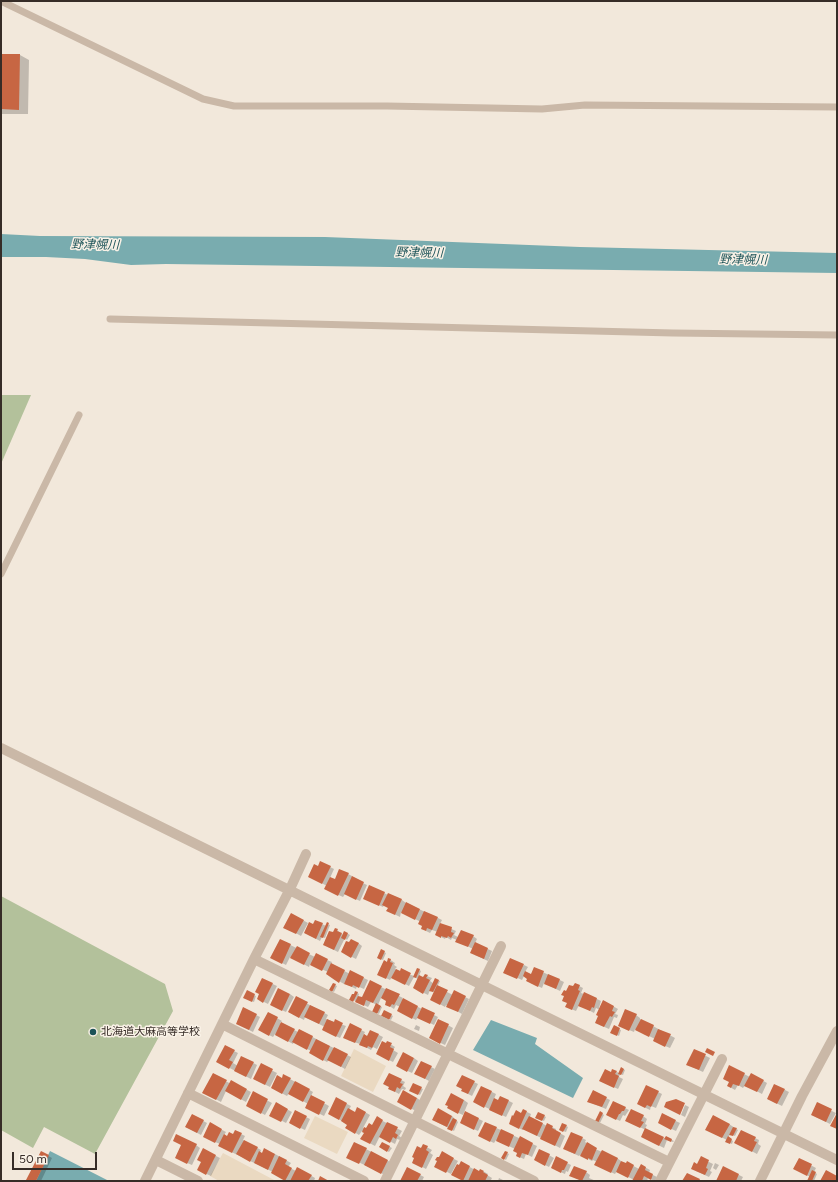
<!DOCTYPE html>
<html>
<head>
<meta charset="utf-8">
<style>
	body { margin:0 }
	#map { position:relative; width:838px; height:1182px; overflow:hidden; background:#f2e8db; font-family:Figtree,sans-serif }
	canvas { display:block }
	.frame { position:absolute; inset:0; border:2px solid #362c27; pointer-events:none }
	.scale { position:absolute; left:12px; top:1152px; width:85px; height:18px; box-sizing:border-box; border:2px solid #362c27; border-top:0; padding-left:5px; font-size:12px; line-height:14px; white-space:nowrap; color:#362c27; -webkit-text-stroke:3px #faf2e7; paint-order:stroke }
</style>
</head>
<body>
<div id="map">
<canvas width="838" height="1182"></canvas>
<div class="frame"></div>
<div class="scale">50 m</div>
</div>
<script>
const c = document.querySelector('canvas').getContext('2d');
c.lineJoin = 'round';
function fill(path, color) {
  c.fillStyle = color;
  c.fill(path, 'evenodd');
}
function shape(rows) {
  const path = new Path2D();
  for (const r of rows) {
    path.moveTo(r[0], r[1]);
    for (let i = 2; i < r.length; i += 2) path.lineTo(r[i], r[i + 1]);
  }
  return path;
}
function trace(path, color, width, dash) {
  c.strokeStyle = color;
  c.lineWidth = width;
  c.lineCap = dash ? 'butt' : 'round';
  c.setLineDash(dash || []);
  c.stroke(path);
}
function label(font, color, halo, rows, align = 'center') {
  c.font = font + ' Figtree,"Noto Sans JP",sans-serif';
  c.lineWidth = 3;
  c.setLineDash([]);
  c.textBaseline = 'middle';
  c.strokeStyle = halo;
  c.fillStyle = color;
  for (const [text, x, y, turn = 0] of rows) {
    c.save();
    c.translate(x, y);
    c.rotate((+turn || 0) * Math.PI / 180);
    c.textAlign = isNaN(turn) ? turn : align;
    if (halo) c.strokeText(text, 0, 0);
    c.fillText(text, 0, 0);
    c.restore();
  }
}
const green = shape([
	[1,395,31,395,1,464],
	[1,896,165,984,173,1011,95,1154,44,1127,33,1148,1,1130]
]);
const plaza = shape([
	[354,1049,386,1066,373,1092,341,1076],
	[315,1116,348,1132,337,1154,304,1138],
	[223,1153,276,1181,219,1181,210,1176]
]);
const water = shape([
	[1,234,40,236,325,237,580,247,837,253,837,273,166,264,131,265,85,259,46,257,1,257],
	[491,1020,537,1038,535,1044,583,1078,573,1098,473,1050],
	[50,1151,109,1181,36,1181]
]);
const shadow = shape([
	[1,55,20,55,29,60,28,114,1,114],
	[318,867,330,867,334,869,330,878,335,881,348,874,352,876,352,878,367,885,360,901,345,894,343,897,330,891,327,886,314,879],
	[370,886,388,895,388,894,402,900,406,903,438,918,442,920,440,924,456,931,454,935,458,937,473,936,477,939,475,943,492,951,488,961,475,955,473,949,461,943,457,940,452,938,451,940,446,937,445,939,441,937,438,932,432,930,430,933,426,931,421,922,401,912,400,917,392,913,389,908,384,905,383,907,368,900],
	[292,914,308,923,301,936,285,927],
	[316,921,326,926,327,924,330,925,325,938,322,937,320,941,309,935],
	[336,929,343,935,345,932,350,935,347,940,345,938,338,952,328,947],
	[280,940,315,957,327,960,332,962,331,964,350,974,351,972,368,980,364,989,357,986,356,989,344,983,344,984,327,974,328,972,310,964,309,967,290,957,286,965,276,960],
	[358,943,362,946,356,959,346,954],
	[382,951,386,953,383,960,378,958],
	[389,959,395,963,394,965,397,967,395,969,414,976,418,969,421,971,419,976,424,978,425,975,427,976,432,978,430,981,433,983,435,979,440,981,437,987,453,995,465,997,469,999,462,1014,446,1005,445,1007,436,1002,435,993,430,990,428,995,418,990,418,979,414,977,409,986,392,977,390,980,378,974],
	[524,965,528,967,525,972,531,975,534,968,564,982,560,991,544,983,542,988,531,983,529,979,524,976,522,980,509,974],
	[262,979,277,986,268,1004,258,999],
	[333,984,337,986,334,992,330,990],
	[575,984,583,988,581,993,584,994,585,993,601,1001,599,1008,600,1008,604,1001,618,1009,615,1014,618,1015,617,1018,614,1017,609,1029,600,1025,600,1010,596,1008,594,1013,579,1005,576,1011,571,1009,568,1003,567,992,574,988],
	[381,987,403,998,402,999,438,1017,434,1025,418,1017,416,1020,402,1013,400,1007,396,1005,394,1009,386,1004,388,1001,381,998,378,1005,382,1007,379,1014,374,1011,377,1005,371,1002,368,1007,351,999,356,992,359,994,358,997,362,999],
	[247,992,256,996,254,1002,244,998],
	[290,994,294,997,286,1012,275,1007],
	[297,998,328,1015,326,1019,346,1026,340,1038,327,1032,325,1027,305,1017,304,1020,289,1012],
	[384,1011,393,1016,391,1020,382,1015],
	[268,1013,282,1021,280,1023,298,1032,299,1030,351,1057,345,1069,329,1060,327,1062,314,1055,311,1051,294,1042,293,1044,275,1034,273,1037,259,1030],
	[256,1015,260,1017,253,1032,241,1026],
	[636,1015,640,1018,640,1019,675,1038,670,1048,658,1043,655,1039,635,1029,634,1032,622,1027],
	[439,1020,453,1028,445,1045,434,1040],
	[416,1025,420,1027,419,1031,414,1029],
	[614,1027,621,1030,619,1036,612,1032],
	[361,1030,365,1032,364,1034,368,1037,371,1031,383,1037,377,1049,373,1047,371,1050,360,1044,348,1040],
	[387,1042,395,1047,393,1050,398,1053,393,1062,381,1056],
	[226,1047,238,1053,233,1063,238,1066,242,1057,257,1065,251,1079,218,1062],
	[694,1050,710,1058,703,1072,692,1067],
	[414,1058,418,1061,412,1073,401,1068],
	[261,1065,277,1073,270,1087,254,1079],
	[431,1067,435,1069,429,1081,420,1076],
	[621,1068,625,1070,623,1075,620,1074,619,1077,623,1079,618,1089,605,1083,613,1070,619,1073],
	[213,1074,231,1084,232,1082,251,1092,246,1102,226,1091,221,1102,204,1093],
	[744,1074,750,1077,751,1074,767,1083,762,1094,745,1085,743,1088,738,1085,735,1090,728,1086],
	[282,1079,290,1079,313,1092,311,1096,329,1106,324,1116,306,1107,308,1104,289,1093,287,1096,272,1088],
	[401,1080,405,1082,403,1086,406,1088,405,1090,402,1089,399,1094,390,1089],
	[474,1082,478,1084,472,1096,466,1093],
	[413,1084,423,1089,420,1095,410,1090],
	[775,1085,789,1092,782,1106,768,1099],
	[482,1087,496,1094,494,1099,499,1101,509,1101,513,1103,506,1117,479,1104],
	[658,1092,662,1094,656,1108,651,1106,650,1110,638,1104],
	[253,1093,272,1103,265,1115,247,1105],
	[417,1098,421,1101,416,1111,402,1104],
	[606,1098,610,1100,606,1109,589,1102],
	[337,1099,351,1106,349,1110,355,1113,358,1108,370,1115,363,1128,366,1130,373,1126,377,1118,402,1131,399,1136,402,1138,400,1140,397,1139,395,1144,380,1136,375,1146,362,1139,365,1133,362,1131,359,1135,351,1130,348,1125,329,1113],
	[464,1100,468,1103,463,1115,452,1110],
	[277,1104,292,1112,286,1123,271,1115],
	[817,1104,836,1113,830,1124,816,1117],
	[685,1105,689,1107,685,1117,681,1115],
	[625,1108,629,1110,625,1116,623,1115,620,1121,612,1117],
	[523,1110,531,1114,530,1117,547,1126,552,1127,556,1129,556,1131,565,1136,560,1148,524,1129,523,1130,514,1126],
	[600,1112,604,1115,600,1123,596,1121],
	[466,1113,483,1121,478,1131,465,1125],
	[539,1113,546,1117,544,1121,536,1118],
	[192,1115,207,1123,201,1135,186,1127],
	[663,1115,680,1123,676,1131,663,1125],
	[452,1116,458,1122,454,1131,437,1122],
	[643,1116,647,1119,645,1124,647,1125,645,1129,665,1139,666,1137,674,1141,673,1142,667,1140,664,1148,646,1139,646,1130,631,1123],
	[306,1117,310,1119,305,1130,294,1125],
	[485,1123,537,1146,532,1157,526,1154,524,1159,517,1156,518,1153,515,1149,496,1140,494,1143,483,1138],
	[211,1124,226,1132,224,1135,227,1137,241,1134,245,1136,243,1140,261,1150,260,1153,262,1154,264,1150,275,1154,291,1163,288,1167,296,1171,298,1168,315,1178,314,1181,287,1181,272,1173,273,1172,223,1148,220,1144,208,1139],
	[563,1124,568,1127,566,1132,560,1130],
	[729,1124,738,1130,735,1136,730,1134,728,1138,733,1141,732,1144,726,1141,727,1140,711,1132],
	[582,1138,586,1140,585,1142,595,1149,617,1158,621,1161,621,1162,627,1165,628,1163,639,1169,641,1165,650,1170,649,1173,657,1177,655,1181,648,1178,647,1181,634,1181,634,1180,617,1171,615,1174,600,1167,597,1162,593,1160,592,1161,580,1155,579,1156,568,1151],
	[755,1138,759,1140,758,1144,761,1146,757,1154,740,1145],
	[382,1143,392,1148,389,1152,380,1147],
	[196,1145,200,1148,192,1165,180,1160],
	[423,1145,432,1150,430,1153,433,1155,426,1169,413,1162],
	[366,1149,392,1163,385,1175,350,1158],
	[204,1150,220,1158,211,1176,198,1170,202,1162],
	[540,1150,554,1158,549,1167,539,1162],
	[41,1152,52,1158,41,1181,31,1181],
	[505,1152,509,1154,506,1160,503,1158],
	[442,1153,458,1161,451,1174,436,1166],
	[701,1158,713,1164,710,1171,712,1172,709,1177,696,1171],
	[799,1159,816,1168,814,1172,817,1174,814,1181,808,1181,810,1177,799,1171],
	[461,1162,475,1170,480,1172,481,1170,488,1174,487,1175,492,1178,491,1180,492,1181,464,1181,453,1175],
	[567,1163,571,1165,568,1172,566,1171,565,1174,556,1170],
	[715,1163,719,1165,716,1170,713,1168],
	[407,1168,424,1177,422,1181,401,1181],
	[586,1172,590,1175,589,1178,596,1181,582,1181,575,1178],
	[739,1175,743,1177,741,1181,717,1181],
	[499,1178,505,1181,498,1181]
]);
const building = shape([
	[1,54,20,54,19,110,1,109],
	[320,861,331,866,322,884,308,877,314,864,318,866],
	[339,869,349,873,338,896,324,889,330,877,335,879],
	[352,876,364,882,356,900,344,894],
	[369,885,385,892,379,906,363,899],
	[388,893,402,899,395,915,386,911,388,908,382,905],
	[406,902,420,909,415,920,401,913],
	[424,911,438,917,432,930,427,928,426,931,421,929,422,926,418,924],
	[291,913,304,920,296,934,283,928],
	[315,920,323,923,316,939,304,933,309,922,313,924],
	[327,922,329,923,323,938,320,937],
	[440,923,452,927,451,932,454,933,451,938,448,936,447,938,441,936,441,938,435,935],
	[335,928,338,929,337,931,342,933,334,950,323,945,329,931,333,932],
	[461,930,474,935,468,947,455,942],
	[344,931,348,933,345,940,341,938],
	[280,939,291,944,282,964,270,958],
	[351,939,359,943,351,958,341,952,346,941,349,942],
	[475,942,488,948,484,959,470,953],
	[297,946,310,953,304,965,290,958],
	[381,949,385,951,381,960,377,958],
	[316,953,328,959,322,971,310,965],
	[388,958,391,959,390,962,393,963,386,979,377,975,384,960,387,962],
	[510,958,524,964,517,979,503,973],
	[331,963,345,970,339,983,326,974],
	[534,967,544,971,538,987,526,981,527,979,523,976,525,971,531,974],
	[401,968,411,973,405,985,391,978,396,969,400,971],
	[417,968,420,969,416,978,413,977],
	[350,970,364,977,359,988,353,985,352,987,344,984],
	[425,974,428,975,426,978,430,980,423,994,413,988,419,975,423,977],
	[548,974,560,979,556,989,544,984],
	[262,978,273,983,263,1003,257,999,259,994,255,992],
	[435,978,439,980,433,992,429,991],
	[370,980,382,986,373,1003,366,1000,364,1006,355,1002,358,996,362,997],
	[333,983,336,984,332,992,329,990],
	[575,983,580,985,578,990,580,991,572,1010,565,1007,567,1003,562,1001,564,996,561,995,564,990,566,991,569,985,573,986],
	[437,985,448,990,440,1005,430,1000],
	[278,988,290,994,282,1011,270,1005],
	[386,988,400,994,394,1005,392,1004,390,1007,385,1005,386,1001,381,998],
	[247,990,255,994,252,1002,243,998],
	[454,990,466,996,458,1012,446,1007],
	[355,991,358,992,353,1002,349,1000,352,994,354,994],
	[584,992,597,998,594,1008,592,1007,590,1011,578,1006],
	[296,996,308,1002,299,1018,288,1012],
	[403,998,418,1006,412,1019,397,1011],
	[603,1000,614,1006,612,1011,615,1012,612,1017,610,1016,604,1027,595,1023,598,1016,596,1015],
	[376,1003,381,1006,377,1014,372,1012],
	[310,1005,325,1012,319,1024,304,1017],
	[243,1007,257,1014,249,1030,236,1024],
	[422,1007,435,1013,430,1024,417,1018],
	[625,1009,637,1014,629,1031,618,1026],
	[384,1010,392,1014,389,1020,381,1016],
	[268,1012,278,1017,269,1036,258,1030],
	[327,1019,334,1022,335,1019,343,1023,336,1037,322,1030],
	[438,1019,449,1024,440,1044,429,1038],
	[641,1019,654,1025,649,1037,635,1030],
	[281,1022,295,1029,288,1042,275,1035],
	[350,1023,362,1029,355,1043,343,1038],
	[614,1025,620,1028,617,1036,610,1033],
	[299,1029,313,1036,307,1050,292,1042],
	[658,1029,671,1034,665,1047,653,1041],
	[370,1030,379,1034,372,1048,368,1046,367,1048,359,1045,364,1034,367,1036],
	[316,1039,330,1046,323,1061,309,1053],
	[382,1041,386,1043,387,1041,392,1043,390,1047,394,1049,389,1061,376,1054],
	[225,1045,235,1050,229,1060,233,1062,229,1069,216,1062],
	[334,1047,348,1054,341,1067,327,1060],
	[707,1048,715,1052,713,1056,705,1052],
	[694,1049,706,1054,699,1070,686,1065],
	[403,1052,414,1058,407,1072,396,1066],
	[241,1056,254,1062,246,1077,234,1071],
	[421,1061,432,1066,425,1079,414,1074],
	[261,1063,273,1069,265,1085,253,1079],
	[729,1065,745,1073,739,1086,733,1084,731,1088,727,1086,729,1082,723,1079],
	[621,1067,624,1069,621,1075,618,1074],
	[605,1069,611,1072,612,1069,617,1071,615,1074,619,1076,614,1088,599,1081],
	[213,1073,227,1080,216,1100,202,1093],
	[389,1073,402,1079,400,1083,403,1084,400,1089,397,1087,395,1092,388,1089,389,1087,383,1084],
	[751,1073,764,1080,757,1092,744,1086],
	[283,1074,291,1078,282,1094,271,1088,277,1075,282,1078],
	[462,1075,475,1081,468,1094,461,1091,462,1089,456,1086],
	[231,1080,247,1089,241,1100,225,1091],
	[295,1081,310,1089,303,1102,288,1094],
	[413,1083,422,1087,418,1095,409,1091],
	[774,1084,785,1089,777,1104,767,1099],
	[646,1085,659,1091,651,1107,647,1105,645,1108,637,1104],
	[481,1086,492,1091,484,1108,473,1102],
	[403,1090,417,1098,411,1110,397,1102],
	[593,1090,607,1097,602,1107,587,1102],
	[253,1091,268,1099,261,1114,246,1106],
	[451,1093,464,1100,458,1114,447,1108,448,1106,445,1105],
	[311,1095,325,1102,319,1115,305,1108],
	[500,1096,509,1100,502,1116,489,1110,494,1098,498,1100],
	[336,1097,347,1103,339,1120,328,1114],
	[676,1099,685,1103,680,1115,664,1107,666,1102],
	[613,1101,626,1107,624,1111,622,1111,620,1114,619,1114,616,1120,606,1115],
	[276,1102,288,1109,281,1122,269,1116],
	[817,1102,832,1109,826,1122,811,1115],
	[357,1107,366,1112,355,1134,345,1128,347,1125,341,1121,348,1108,355,1112],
	[438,1108,452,1116,447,1127,432,1120],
	[523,1109,527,1111,519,1129,509,1124,512,1115,513,1116,516,1110,521,1113],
	[631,1109,644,1115,641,1121,644,1122,640,1128,625,1121],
	[295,1110,307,1116,300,1129,289,1123],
	[465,1111,479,1118,474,1130,460,1123],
	[600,1111,603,1113,598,1123,595,1121],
	[538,1112,545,1115,542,1121,535,1118],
	[662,1113,676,1120,671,1130,658,1123],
	[837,1113,837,1129,830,1126],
	[192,1114,204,1120,197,1133,185,1127],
	[713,1115,730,1124,722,1138,705,1130],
	[377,1116,383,1120,370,1144,360,1139,364,1133,362,1132,364,1127,366,1128,369,1123,372,1125],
	[529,1116,543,1123,537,1136,522,1129],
	[453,1118,457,1120,452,1131,447,1129],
	[210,1122,222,1129,215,1143,203,1137],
	[387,1122,398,1127,395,1133,398,1135,396,1139,393,1137,390,1143,379,1137],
	[485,1122,497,1127,490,1142,478,1136],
	[547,1123,553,1126,552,1128,561,1133,555,1146,540,1139],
	[562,1123,567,1125,563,1132,559,1130],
	[733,1127,737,1128,733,1136,729,1135],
	[645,1128,664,1137,659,1146,641,1137],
	[501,1129,514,1135,509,1147,496,1141],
	[235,1130,242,1133,232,1153,218,1146,224,1134,227,1136,229,1132,233,1134],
	[741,1130,756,1137,754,1141,757,1142,752,1152,734,1143],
	[571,1132,583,1137,575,1154,563,1149],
	[176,1134,197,1144,187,1164,175,1158,181,1145,173,1141],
	[520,1136,533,1143,528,1155,522,1153,520,1158,516,1156,517,1153,513,1151],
	[666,1136,672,1139,671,1142,664,1139],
	[728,1136,732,1139,730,1144,725,1142],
	[244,1140,258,1147,250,1162,236,1154],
	[354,1142,367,1148,359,1164,346,1158],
	[382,1142,390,1146,387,1152,379,1147],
	[587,1142,597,1148,592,1160,588,1158,588,1160,580,1156],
	[423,1144,428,1146,426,1150,429,1152,422,1168,412,1163,414,1158,412,1157,417,1146,421,1148],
	[203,1148,216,1155,206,1175,197,1170,201,1162,197,1160],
	[264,1148,275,1154,268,1170,254,1163,259,1151,262,1153],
	[539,1149,550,1154,545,1166,534,1160],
	[602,1150,618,1158,611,1173,594,1165],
	[41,1151,49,1155,36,1181,29,1181,26,1180],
	[371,1151,388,1160,381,1174,364,1165],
	[442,1151,454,1158,446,1173,434,1167,437,1161,435,1160,437,1157,439,1157],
	[505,1151,508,1152,504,1160,501,1158],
	[279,1156,287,1160,285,1164,292,1168,285,1181,271,1173],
	[556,1156,568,1162,564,1170,562,1170,561,1173,551,1168],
	[701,1156,709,1160,706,1168,708,1169,705,1175,691,1169,694,1162,697,1164],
	[799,1158,812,1164,807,1176,793,1169],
	[461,1161,470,1166,463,1181,451,1175,457,1164,459,1165],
	[621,1161,626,1163,627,1161,634,1165,628,1178,616,1172],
	[641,1164,646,1167,645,1170,653,1174,651,1180,644,1176,642,1181,632,1181],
	[574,1166,587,1171,582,1181,569,1176],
	[723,1166,739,1174,736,1181,716,1181],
	[297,1167,312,1175,308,1181,290,1181],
	[407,1167,421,1174,417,1181,400,1181],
	[474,1168,479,1171,480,1169,484,1171,483,1172,488,1175,485,1181,468,1181],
	[812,1170,816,1172,812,1181,807,1181],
	[826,1170,837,1176,837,1181,820,1181],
	[687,1173,700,1179,699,1181,682,1181],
	[320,1176,329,1181,318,1181]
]);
const lane = shape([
	[1,1,203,99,234,106,387,106,542,109,585,105,837,107],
	[110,319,673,333,837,335],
	[1,574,79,415]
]);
const street = shape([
	[1,748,837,1160],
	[254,959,669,1162],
	[222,1024,534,1181],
	[188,1093,364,1181],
	[156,1160,198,1181],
	[145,1181,254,959,290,889,306,854],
	[385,1181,501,946],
	[660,1181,722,1059],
	[760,1181,802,1096,837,1031]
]);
const markers = [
	[93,1032,4,"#1c5358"]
];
const poiNames = [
	["北海道大麻高等学校",101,1032]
];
const waterNames = [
	["野津幌川",95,245,1],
	["野津幌川",419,253,1],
	["野津幌川",743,260,1]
];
fill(green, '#b3c19b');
fill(plaza, '#ead9c1');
fill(water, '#79acaf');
fill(shadow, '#0003');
fill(building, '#c76643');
trace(lane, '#cab8a7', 7);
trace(street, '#cab8a7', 10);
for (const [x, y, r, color] of markers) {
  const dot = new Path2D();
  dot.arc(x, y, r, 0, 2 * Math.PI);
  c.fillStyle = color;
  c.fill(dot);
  trace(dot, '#faf2e7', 1.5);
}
label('11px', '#362c27', '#faf2e7', poiNames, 'left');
label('italic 12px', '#1c5358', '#faf2e7', waterNames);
</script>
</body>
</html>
